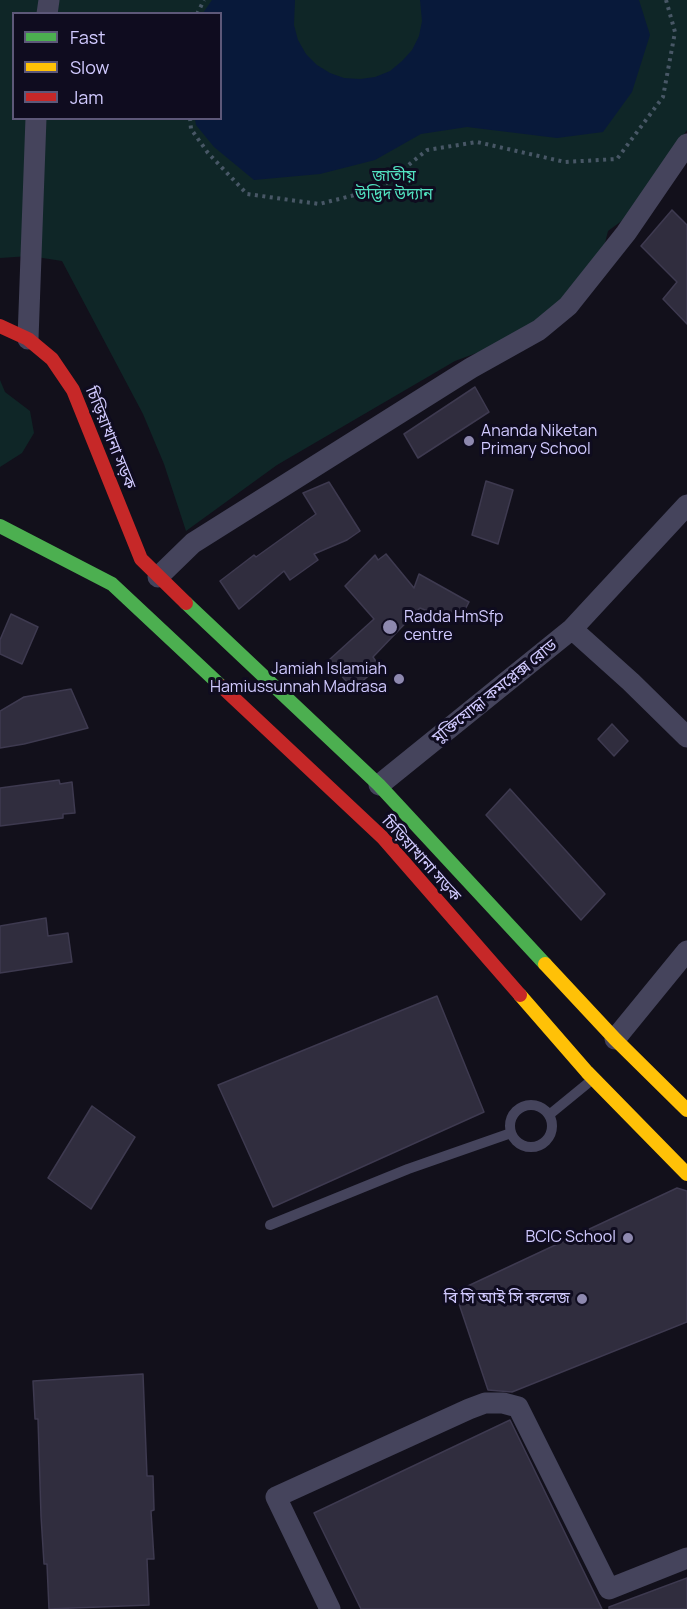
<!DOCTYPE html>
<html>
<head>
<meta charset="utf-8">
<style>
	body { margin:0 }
	#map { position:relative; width:687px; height:1609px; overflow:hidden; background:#12101b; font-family:Manrope,sans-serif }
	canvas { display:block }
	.legend { position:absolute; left:12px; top:12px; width:210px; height:108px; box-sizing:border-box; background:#0f0c1f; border:2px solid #5d5879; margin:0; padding:8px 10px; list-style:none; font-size:18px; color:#d1caff }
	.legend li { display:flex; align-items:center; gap:12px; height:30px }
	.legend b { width:30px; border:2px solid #5d5879 }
</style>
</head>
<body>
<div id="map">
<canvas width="687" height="1609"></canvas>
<ul class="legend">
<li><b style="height:8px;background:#4caf50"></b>Fast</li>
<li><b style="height:8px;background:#ffc107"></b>Slow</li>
<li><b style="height:8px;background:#c62828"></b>Jam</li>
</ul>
</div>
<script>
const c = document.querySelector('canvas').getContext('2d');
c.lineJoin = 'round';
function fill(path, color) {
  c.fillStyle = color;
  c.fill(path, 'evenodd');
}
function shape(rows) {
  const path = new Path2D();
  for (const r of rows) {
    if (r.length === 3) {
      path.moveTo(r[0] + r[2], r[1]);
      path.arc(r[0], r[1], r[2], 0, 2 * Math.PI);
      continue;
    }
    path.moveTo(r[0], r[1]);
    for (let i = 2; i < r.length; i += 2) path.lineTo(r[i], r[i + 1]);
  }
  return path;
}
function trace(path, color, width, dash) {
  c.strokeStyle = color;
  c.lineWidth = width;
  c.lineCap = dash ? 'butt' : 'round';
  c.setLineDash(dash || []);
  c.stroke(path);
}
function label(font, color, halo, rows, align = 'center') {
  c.font = font + ' Manrope,"Noto Sans Bengali",sans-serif';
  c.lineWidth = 6;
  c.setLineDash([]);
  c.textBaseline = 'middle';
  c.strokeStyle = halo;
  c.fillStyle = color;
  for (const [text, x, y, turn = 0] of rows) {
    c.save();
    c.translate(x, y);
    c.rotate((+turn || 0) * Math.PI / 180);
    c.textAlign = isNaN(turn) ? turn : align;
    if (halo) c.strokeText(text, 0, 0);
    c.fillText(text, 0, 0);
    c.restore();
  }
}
const green = shape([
	[0,0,687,0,687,130,627,217,608,231,604,247,556,305,506,342,455,361,277,465,186,531,164,464,143,414,62,261,30,256,0,258],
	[14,14,220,14,220,118,14,118],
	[0,380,5,392,30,411,34,433,22,453,0,467]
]);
const water = shape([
	[212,0,295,0,294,25,298,40,306,54,317,65,330,73,344,78,360,79,375,77,390,71,402,61,412,50,419,36,422,21,420,0,639,0,650,35,632,92,603,132,557,138,467,127,421,134,375,160,320,174,254,180,214,147,196,125,195,119,220,118,220,14,203,13]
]);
const building = shape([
	[672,210,687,225,687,324,663,299,677,282,641,246,672,210],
	[475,387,489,412,418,458,404,434,475,387],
	[486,481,513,490,498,544,472,535,486,481],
	[329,482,360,531,347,540,314,554,318,560,290,580,284,571,239,609,220,581,254,555,256,557,316,514,303,493,329,482],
	[386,554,414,588,419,574,469,602,458,623,420,608,373,657,379,666,353,690,329,660,374,619,345,586,375,555,378,560,386,554],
	[11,614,38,627,22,664,0,654,0,640,11,614],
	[71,689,88,728,24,744,0,748,0,711,24,697,71,689],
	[612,724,628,741,614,756,598,739,612,724],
	[59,780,60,784,72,782,75,813,63,814,63,818,0,826,0,788,59,780],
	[510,789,605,894,581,920,486,815,510,789],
	[46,918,48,936,68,933,72,962,0,973,0,926,46,918],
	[437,996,484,1112,273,1207,218,1085,437,996],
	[92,1106,135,1137,91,1209,48,1178,92,1106],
	[677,1188,687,1191,687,1322,512,1392,488,1390,455,1292,677,1188],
	[143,1374,147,1476,153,1476,154,1510,151,1511,154,1559,147,1559,149,1605,49,1609,47,1564,44,1564,41,1516,38,1419,35,1419,33,1381,143,1374],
	[510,1420,602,1609,361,1609,314,1513,510,1420],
	[687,1578,687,1609,609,1609,609,1607,687,1578]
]);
const path = shape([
	[197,14,204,0],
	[190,118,191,129,208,153,247,194,319,204,379,189,427,150,477,142,565,162,617,159,663,97,675,32,666,0]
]);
const lane = shape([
	[531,1126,21],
	[549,1115,593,1079],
	[270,1225,408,1169,511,1133]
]);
const street = shape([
	[47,14,49,0],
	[28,339,36,118],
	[158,577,193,543,471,368,539,330,568,306,626,233,687,144],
	[572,629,687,505],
	[379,785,572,629,631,682,687,737],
	[615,1039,687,951],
	[330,1609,276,1497,469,1409,485,1403,503,1403,518,1407,609,1589,687,1558]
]);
const fast = shape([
	[0,526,112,584,221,686],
	[186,603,379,785,545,964]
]);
const slow = shape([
	[545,964,615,1039,687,1110],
	[520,995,587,1072,687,1174]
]);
const jam = shape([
	[0,326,28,339,52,359,73,390,141,559,186,603],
	[221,686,383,838,520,995]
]);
const markers = [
	[469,441,6,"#8e89af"],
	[390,627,8,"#8e89af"],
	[399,679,6,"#8e89af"],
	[628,1238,6,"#8e89af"],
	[582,1299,6,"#8e89af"]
];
const parkNames = [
	["জাতীয়",394,177],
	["উদ্ভিদ উদ্যান",394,195]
];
const poiNames = [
	["Ananda Niketan",481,432,"left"],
	["Primary School",481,450,"left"],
	["Radda HmSfp",404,618,"left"],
	["centre",404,636,"left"],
	["Jamiah Islamiah",387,670],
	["Hamiussunnah Madrasa",387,688],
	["BCIC School",616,1238],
	["বি সি আই সি কলেজ",570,1299]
];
const streetNames = [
	["চিড়িয়াখানা সড়ক",110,438,68],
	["মুক্তিযোদ্ধা কমপ্লেক্স রোড",495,692,-39],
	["চিড়িয়াখানা সড়ক",421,859,48]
];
fill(green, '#0f2627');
fill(water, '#08193a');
fill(building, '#302d3e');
trace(building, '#3e3a50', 1.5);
trace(path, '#485766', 4, [3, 4.5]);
trace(lane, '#45445c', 10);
trace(street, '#45445c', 21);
trace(fast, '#4caf50', 14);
trace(slow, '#ffc107', 14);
trace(jam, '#c62828', 14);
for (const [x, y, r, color] of markers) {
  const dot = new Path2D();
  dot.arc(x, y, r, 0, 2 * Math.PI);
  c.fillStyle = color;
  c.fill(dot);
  trace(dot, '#0f0c1f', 2);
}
label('16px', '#52e3c1', '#0f0c1f', parkNames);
label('16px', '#d1caff', '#0f0c1f', poiNames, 'right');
label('16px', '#d1caff', '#0f0c1f', streetNames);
</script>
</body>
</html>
